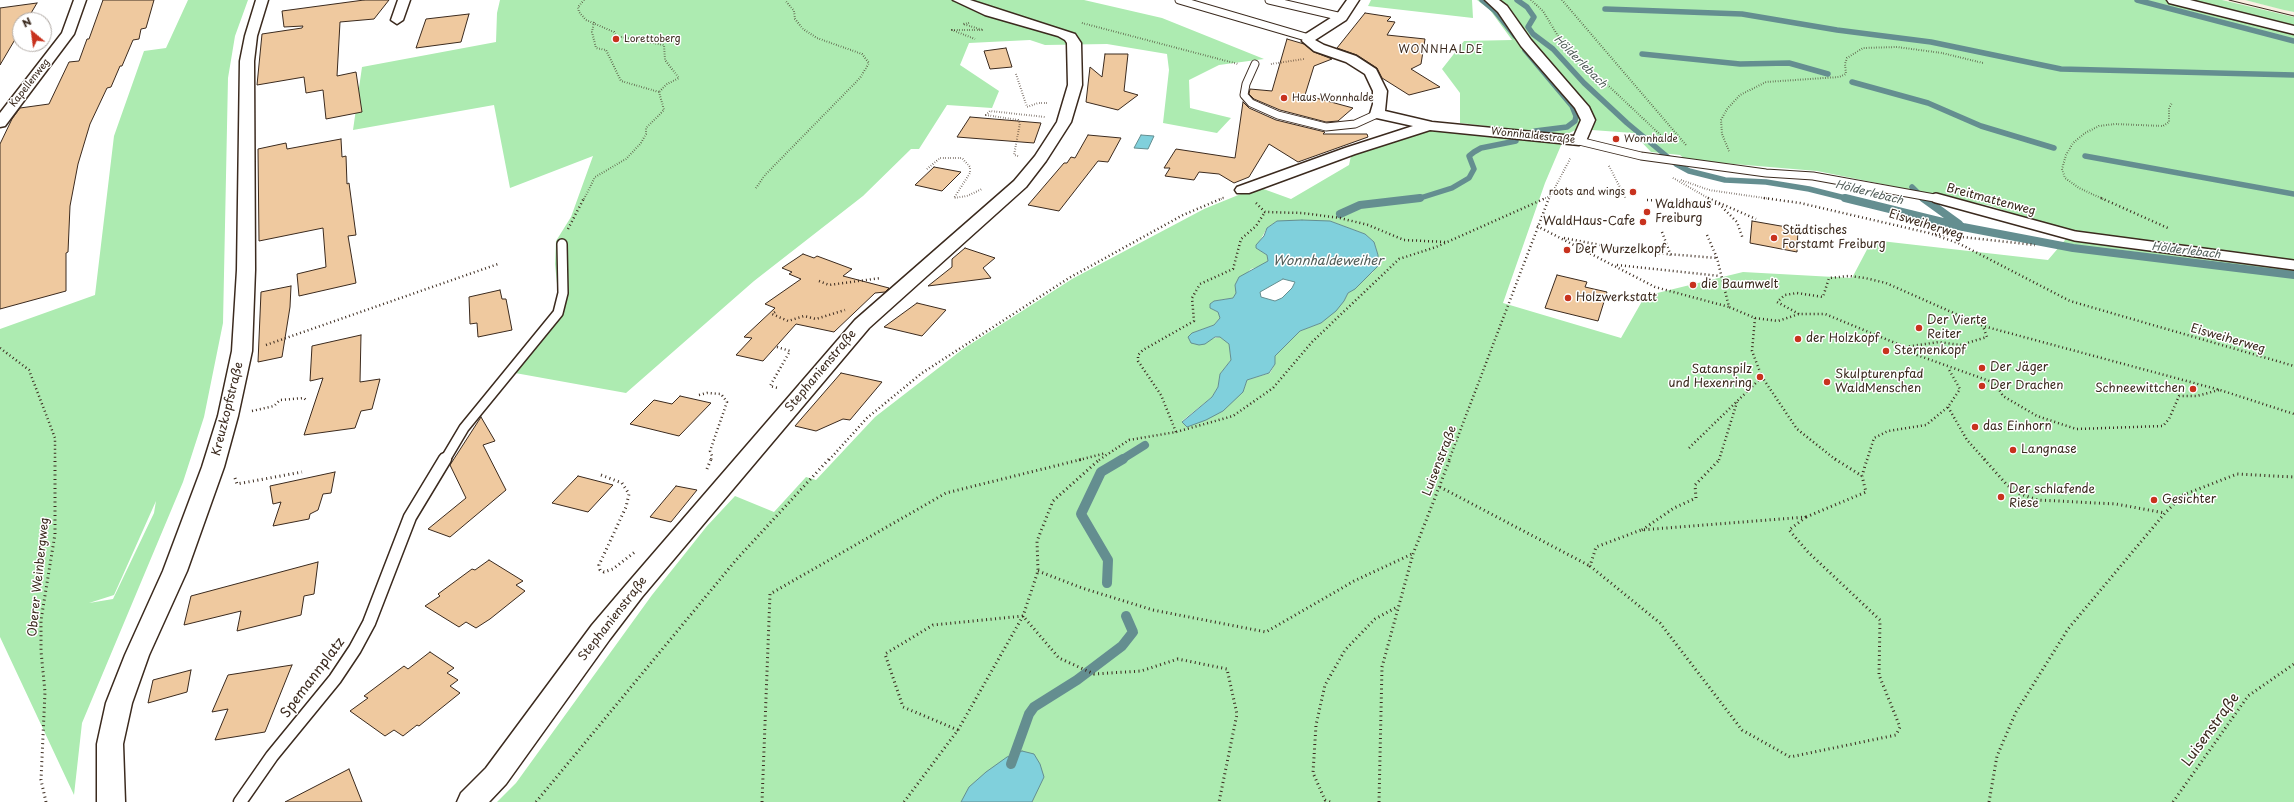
<!DOCTYPE html>
<html>
<head>
<meta charset="utf-8">
<style>
	body { margin:0 }
	#map { position:relative; width:2294px; height:802px; overflow:hidden; background:#fff; font-family:"Playpen Sans",sans-serif }
	canvas { display:block }
	.north { position:absolute; left:12px; top:12px; width:40px; height:40px; box-sizing:border-box; background:#fff; border:1px solid #b1aaa5; border-radius:50%; rotate:331deg; font-size:11px; font-weight:700; line-height:16px; text-align:center; color:#3b2a1e }
	.north::after { content:''; display:block; margin:auto; width:14px; height:18px; background:#c8321e; clip-path:polygon(50% 0,100% 100%,50% 72%,0 100%) }
</style>
</head>
<body>
<div id="map">
<canvas width="2294" height="802"></canvas>
<div class="north">N</div>
</div>
<script>
const c = document.querySelector('canvas').getContext('2d');
c.lineJoin = 'round';
function fill(path, color) {
  c.fillStyle = color;
  c.fill(path, 'evenodd');
}
function shape(rows) {
  const path = new Path2D();
  for (const r of rows) {
    path.moveTo(r[0], r[1]);
    for (let i = 2; i < r.length; i += 2) path.lineTo(r[i], r[i + 1]);
  }
  return path;
}
function trace(path, color, width, dash) {
  c.strokeStyle = color;
  c.lineWidth = width;
  c.lineCap = dash ? 'butt' : 'round';
  c.setLineDash(dash || []);
  c.stroke(path);
}
function label(font, color, halo, rows, align = 'center') {
  c.font = font + ' "Playpen Sans",sans-serif';
  c.lineWidth = 3;
  c.setLineDash([]);
  c.textBaseline = 'middle';
  c.strokeStyle = halo;
  c.fillStyle = color;
  for (const [text, x, y, turn = 0] of rows) {
    c.save();
    c.translate(x, y);
    c.rotate((+turn || 0) * Math.PI / 180);
    c.textAlign = isNaN(turn) ? turn : align;
    if (halo) c.strokeText(text, 0, 0);
    c.fillText(text, 0, 0);
    c.restore();
  }
}
const built = shape([
	[2222,0,2245,0,2294,12,2294,17]
]);
const green = shape([
	[188,0,248,0,235,36,228,78,223,323,204,417,183,482,82,723,74,795,0,637,0,329,95,295,114,136,144,51,166,48],
	[156,501,154,513,113,599,89,603,114,595],
	[500,0,1084,0,1162,18,1264,59,1219,65,1189,80,1190,108,1231,118,1217,133,1163,123,1169,70,1167,54,1107,44,1045,45,1030,40,969,43,960,65,999,91,992,108,947,105,919,149,911,149,863,196,754,281,626,393,504,371,554,313,558,294,555,264,556,241,571,217,593,156,510,188,494,105,353,130,362,67,496,42,497,13],
	[1371,0,1472,0,1473,18,1368,6],
	[1477,0,2222,0,2294,17,2294,802,497,802,516,783,652,595,707,526,735,496,774,512,806,477,816,480,875,417,963,349,1072,279,1204,209,1258,187,1291,199,1349,165,1351,156,1360,151,1421,131,1443,128,1562,143,1545,183,1503,303,1621,338,1645,296,1743,272,1852,278,1872,240,2048,260,2071,233,1991,206,1817,171,1686,160,1680,155,1651,152,1633,133,1578,129,1565,135,1460,123,1460,93,1442,69,1464,41,1512,40,1490,10],
	[1277,221,1330,221,1365,234,1374,242,1378,255,1373,272,1348,293,1344,301,1321,323,1300,331,1275,356,1275,364,1270,373,1247,380,1243,392,1187,427,1182,421,1212,397,1218,387,1220,374,1231,360,1229,343,1220,337,1210,339,1192,333,1214,325,1220,318,1218,312,1210,308,1214,301,1233,298,1237,293,1235,285,1251,269,1264,265,1268,261,1267,255,1256,248,1267,228],
	[2245,0,2294,0,2294,12,2284,10]
]);
const water = shape([
	[1141,135,1154,136,1148,149,1134,148,1141,135],
	[1302,220,1330,221,1365,234,1374,242,1378,255,1378,266,1355,289,1348,293,1344,301,1336,311,1321,323,1300,331,1275,356,1275,364,1269,373,1247,380,1243,392,1223,411,1206,420,1187,427,1182,422,1212,397,1218,387,1220,374,1231,360,1229,344,1220,337,1215,337,1205,344,1199,345,1191,343,1188,337,1192,333,1214,325,1220,318,1218,312,1210,308,1210,304,1214,301,1233,298,1236,293,1235,285,1239,277,1268,261,1267,255,1256,248,1256,245,1264,236,1267,228,1277,221,1302,220],
	[1283,279,1295,282,1292,288,1282,298,1275,301,1261,297,1260,292,1283,279],
	[1022,751,1034,754,1040,764,1044,777,1032,802,961,802,969,787,986,772,1007,757,1022,751]
]);
const streamFar2 = shape([
	[1482,0,1495,11,1515,36],
	[1517,0,1527,7,1534,17,1528,27,1533,34,1553,49,1584,83,1627,123,1676,164,1689,171,1725,180,1766,182,1809,189,1849,199],
	[2137,0,2294,41],
	[1605,9,1742,14,1837,30,1931,42,2061,69,2294,75],
	[1525,50,1572,106,1576,116,1575,121,1567,127,1535,131],
	[1642,54,1740,64,1789,63,1828,74],
	[1852,82,1928,103,1981,126,2054,148],
	[2085,156,2294,194],
	[1912,187,1924,199],
	[1417,199,1452,188,1469,178,1474,169,1469,156,1474,152,1481,148,1516,141]
]);
const streamFar1 = shape([
	[1845,198,1963,227,2073,248,2294,275],
	[1923,198,1959,224],
	[1340,214,1360,205,1420,198],
	[1121,460,1145,445]
]);
const stream = shape([
	[1107,583,1108,560,1081,514,1101,472,1123,459],
	[1011,764,1029,714,1034,707,1077,680,1122,646,1133,632,1126,616]
]);
const building = shape([
	[103,0,154,0,146,28,141,29,139,39,133,40,122,66,120,66,111,87,107,88,90,124,78,164,70,206,68,252,66,253,66,291,0,309,0,144,12,119,20,108,49,104,69,62,79,61,87,39,89,39,103,0],
	[364,0,389,0,374,19,340,22,337,76,356,72,362,112,326,119,323,90,306,93,304,77,257,85,262,34,302,28,303,26,284,27,282,11,364,0],
	[37,3,27,20,20,20,20,31,0,65,0,8,37,3],
	[1365,13,1391,17,1387,21,1395,22,1387,35,1425,39,1421,64,1411,69,1440,87,1409,95,1382,78,1377,68,1357,55,1337,48,1365,13],
	[469,14,461,42,416,48,426,19,469,14],
	[1287,39,1304,44,1314,52,1332,59,1314,66,1305,95,1353,108,1338,121,1326,122,1280,110,1254,99,1249,94,1250,89,1272,91,1287,39],
	[1006,48,1012,67,990,69,984,51,1006,48],
	[1105,54,1128,54,1124,91,1138,95,1118,110,1086,102,1090,67,1102,77,1105,54],
	[1243,102,1249,108,1276,120,1325,132,1323,134,1367,134,1368,137,1298,162,1269,144,1249,177,1234,183,1219,174,1199,172,1194,180,1165,176,1170,168,1164,168,1176,149,1235,158,1243,102],
	[970,117,1041,123,1034,143,957,137,970,117],
	[1088,135,1121,138,1108,162,1098,161,1059,211,1028,205,1064,163,1067,163,1071,157,1075,158,1088,135],
	[341,139,342,157,346,156,347,184,349,183,356,235,348,236,356,283,299,296,297,274,326,267,323,228,259,241,258,149,286,143,287,149,341,139],
	[934,167,961,172,942,191,915,185,934,167],
	[1752,221,1798,229,1797,252,1750,243,1752,221],
	[965,248,995,258,983,268,991,278,928,286,952,267,952,259,965,248],
	[803,254,814,258,817,256,852,269,843,276,889,288,885,292,875,293,834,332,796,324,763,361,736,355,752,338,744,337,775,308,765,304,801,279,789,274,792,272,782,268,803,254],
	[1557,275,1587,282,1585,287,1607,292,1598,321,1545,308,1557,275],
	[291,286,290,307,282,357,258,362,261,292,291,286],
	[500,290,502,299,506,299,512,330,478,337,477,323,470,324,469,297,500,290],
	[917,303,946,310,922,336,884,327,917,303],
	[361,335,360,382,380,379,372,409,361,411,355,428,304,435,323,378,310,381,312,346,361,335],
	[841,373,882,382,850,420,843,419,816,431,795,426,841,373],
	[680,396,711,403,679,436,630,424,654,400,672,404,680,396],
	[481,417,495,441,483,445,506,490,450,537,428,529,466,498,450,465,481,417],
	[335,472,331,493,323,494,318,510,310,514,309,519,273,526,281,502,273,504,270,486,335,472],
	[578,476,613,485,588,512,552,503,578,476],
	[676,486,697,490,671,522,650,517,676,486],
	[489,560,523,581,516,585,525,591,490,619,476,628,466,622,459,627,425,606,440,596,438,594,472,569,475,570,489,560],
	[318,562,314,594,304,596,301,615,237,631,241,611,184,625,191,596,318,562],
	[430,652,454,668,447,673,458,680,450,686,460,693,419,726,417,725,403,736,394,730,385,736,350,711,368,698,364,696,404,666,408,669,430,652],
	[292,665,265,732,215,740,228,709,212,712,228,675,292,665],
	[191,670,187,692,148,703,153,680,191,670],
	[349,769,362,802,285,802,349,769]
]);
const pathFar2 = shape([
	[584,0,578,7,579,12,586,20,614,32,616,36,664,45,665,60,679,78,667,84,659,92],
	[1531,0,1543,11,1561,41,1668,142],
	[1562,0,1686,145],
	[594,22,592,32,596,48,606,50,621,81,659,92],
	[969,23,963,24,983,30,952,30,975,39],
	[1082,23,1238,64],
	[1271,64,1304,59],
	[1016,74,1027,107,1038,103,1049,103],
	[1729,151,1722,134,1721,120,1727,109,1740,95,1766,82,1839,77,1846,74,1845,64,1847,58,1863,48,1897,47,1942,53,1983,63],
	[1018,156,1014,155,1020,123,1018,120,986,115,990,111,1045,117],
	[1609,166,1626,199],
	[927,169,940,158,962,158,970,167,970,173,954,198,967,196,982,189],
	[1673,178,1710,199],
	[1681,180,1709,190,1771,199],
	[756,188,765,175,860,78,869,63,862,54,817,38,803,29,795,19,794,11,785,0],
	[584,199,595,177,626,159,641,143,646,134,646,128,664,110,659,92],
	[1221,199,1225,197],
	[1543,199,1550,196],
	[1549,199,1571,157],
	[2103,199,2079,188,2065,178,2062,169,2066,155,2073,143,2085,133,2099,126,2115,124,2163,126,2169,122,2169,108,2172,103]
]);
const pathFar1 = shape([
	[1708,198,1756,219],
	[1764,198,1800,203,1929,233,1958,243,2070,301,2294,366],
	[2101,198,2170,229],
	[1647,200,1719,204,1737,222,1743,239],
	[1256,203,1265,212,1302,213,1340,218,1368,225,1404,240,1446,242],
	[1537,226,1655,287,1729,307],
	[568,229,584,198],
	[1662,232,1671,256],
	[1935,234,2035,245],
	[1707,235,1717,258,1729,307,1755,318,1752,351,1762,377,1797,429,1836,460],
	[1564,238,1631,251,1717,258],
	[1617,265,1720,276],
	[819,281,829,285,881,278],
	[775,312,772,314,788,321,804,316,816,319,845,310],
	[1799,314,1777,302,1785,295,1797,293,1823,297,1829,278,1849,276,1865,278,1886,283,1983,326,2220,390,2294,414],
	[1755,318,1778,321,1799,314,1825,314,1905,347,1917,355,1995,383,2003,396,2037,416,2076,429,2163,426,2169,419,2179,396,2197,396,2219,390],
	[266,345,498,264],
	[777,347,790,351,770,386,778,388],
	[1905,347,1939,342,1960,345,1987,337,1983,326],
	[0,348,29,370,55,438,55,460],
	[699,395,707,393,721,394,727,402,710,451,712,456,711,460],
	[1948,407,1967,440,1985,460],
	[252,411,274,406,280,400,304,398,306,400],
	[1176,432,1161,395,1138,361,1138,355,1143,350,1194,321,1192,298,1200,284,1233,269,1241,239,1256,226,1265,212],
	[1689,448,1762,377],
	[829,460,867,418,922,373,1069,278,1183,215,1223,198],
	[1079,460,1106,453],
	[1099,460,1129,440,1176,432,1233,416,1273,388,1312,342,1399,259,1436,247,1546,198],
	[1449,460,1549,198],
	[1719,460,1737,402],
	[1867,460,1874,438,1888,431,1926,425,1948,407,1960,389,1948,368]
]);
const path = shape([
	[1835,459,1862,476],
	[1984,459,2007,485,2020,494,2038,500,2116,504,2165,513],
	[707,469,711,459],
	[601,475,622,483,629,494,626,507,599,565,600,570,604,572,613,569,636,551],
	[235,478,237,484,302,472],
	[1440,487,1590,566],
	[1806,517,1789,530,1808,552,1880,620,1879,675,1900,727,1896,735,1790,757,1742,730,1660,623,1590,566,1596,547,1641,530,1806,517],
	[1806,517,1866,492,1862,476,1867,459],
	[1642,530,1674,508,1696,498,1695,485,1720,459],
	[1038,571,1082,588,1153,610,1266,632,1354,581,1412,554],
	[958,730,903,707,885,654,933,625,1023,616,1059,658,1094,674,1141,671,1178,659,1227,669,1237,714,1219,802],
	[46,802,41,780,45,692,41,651,41,620,55,534,55,459],
	[536,802,736,560,829,459],
	[762,802,770,594,946,493,1083,459],
	[904,802,958,730,1023,616,1038,571,1037,541,1053,501,1100,459],
	[1330,802,1325,800,1313,773,1316,725,1325,685,1345,650,1375,619,1397,607],
	[1379,802,1382,667,1413,554,1450,459],
	[1989,802,1997,756,2016,712,2068,629,2165,513,2183,495,2237,474,2294,477],
	[2173,802,2248,696,2294,664]
]);
const laneFar2 = shape([
	[1179,0,1309,38],
	[1269,0,1342,17],
	[1255,64,1246,84,1244,95,1251,103,1278,115,1326,127,1355,124,1377,114],
	[1579,141,1641,156,1766,173,1813,176,1940,199]
]);
const laneFar1 = shape([
	[1936,198,2075,236,2294,265],
	[445,460,464,428,558,313,563,293,562,244]
]);
const lane = shape([
	[240,802,272,756,335,679,355,649,369,623,410,517,445,459]
]);
const street = shape([
	[74,0,86,0,74,34,5,126,0,127,0,113,62,33,74,0],
	[256,0,268,0,257,36,254,61,255,270,252,351,238,416,224,467,187,571,149,655,132,703,123,744,125,802,97,802,97,744,106,703,125,655,163,571,202,467,218,416,232,351,237,270,240,61,245,36,256,0],
	[398,0,410,0,403,20,397,24,391,20,398,0],
	[953,0,970,0,1075,34,1081,43,1082,85,1071,122,1046,161,1026,187,869,328,642,597,610,639,506,784,489,802,457,802,461,793,486,768,592,625,626,585,855,320,1014,181,1035,156,1057,122,1068,85,1067,43,1065,40,1058,36,985,15,953,0],
	[1347,0,1359,0,1346,20,1315,40,1324,45,1356,56,1376,69,1387,91,1385,111,1432,122,1574,136,1581,120,1575,108,1521,46,1498,12,1485,0,1499,0,1507,6,1531,40,1589,107,1595,120,1586,141,1579,145,1430,130,1355,154,1249,193,1237,193,1235,190,1237,187,1345,148,1413,126,1372,117,1370,114,1373,104,1373,91,1365,74,1346,62,1314,51,1302,41,1304,35,1337,14,1347,0]
]);
const secondary = shape([
	[2167,0,2190,0,2294,26,2294,34,2169,3,2167,0]
]);
const tram = shape([
	[2229,0,2294,16]
]);
const markers = [
	[616,39,4,"#c8321e"],
	[1284,98,4,"#c8321e"],
	[1616,139,4,"#c8321e"],
	[1633,192,4,"#c8321e"],
	[1647,212,4,"#c8321e"],
	[1643,222,4,"#c8321e"],
	[1774,238,4,"#c8321e"],
	[1567,250,4,"#c8321e"],
	[1693,285,4,"#c8321e"],
	[1568,298,4,"#c8321e"],
	[1919,328,4,"#c8321e"],
	[1798,339,4,"#c8321e"],
	[1886,351,4,"#c8321e"],
	[1982,368,4,"#c8321e"],
	[1760,377,4,"#c8321e"],
	[1827,382,4,"#c8321e"],
	[1982,386,4,"#c8321e"],
	[2193,389,4,"#c8321e"],
	[1975,427,4,"#c8321e"],
	[2013,450,4,"#c8321e"],
	[2001,497,4,"#c8321e"],
	[2154,500,4,"#c8321e"]
];
const farPoinames = [
	["Lorettoberg",624,39],
	["Haus Wonnhalde",1292,98],
	["Wonnhalde",1624,139],
	["roots and wings",1625,192,"right"]
];
const farStreetnames = [
	["Kapellenweg",30,83,-52],
	["Wonnhaldestraße",1533,136,6]
];
const farNeighbourhoodnames = [
	["WONNHALDE",1441,50]
];
const farWaternames = [
	["Hölderlebach",1580,62,45],
	["Hölderlebach",1869,193,14],
	["Hölderlebach",2186,251,7]
];
const streetNames = [
	["Breitmattenweg",1991,200,15],
	["Eisweiherweg",1926,225,17],
	["Eisweiherweg",2228,339,16],
	["Stephanienstraße",821,371,-50],
	["Kreuzkopfstraße",228,409,-76],
	["Luisenstraße",1440,461,-69],
	["Oberer Weinbergweg",39,577,-84],
	["Stephanienstraße",613,619,-52]
];
const poiNames = [
	["Waldhaus",1655,205],
	["Freiburg",1655,219],
	["WaldHaus-Cafe",1635,222,"right"],
	["Städtisches",1782,231],
	["Forstamt Freiburg",1782,245],
	["Der Wurzelkopf",1575,250],
	["die Baumwelt",1701,285],
	["Holzwerkstatt",1576,298],
	["Der Vierte",1927,321],
	["Reiter",1927,335],
	["der Holzkopf",1806,339],
	["Sternenkopf",1894,351],
	["Der Jäger",1990,368],
	["Satanspilz",1752,370,"right"],
	["und Hexenring",1752,384,"right"],
	["Skulpturenpfad",1835,375],
	["WaldMenschen",1835,389],
	["Der Drachen",1990,386],
	["Schneewittchen",2185,389,"right"],
	["das Einhorn",1983,427],
	["Langnase",2021,450],
	["Der schlafende",2009,490],
	["Riese",2009,504],
	["Gesichter",2162,500]
];
const waterNames = [
	["Wonnhaldeweiher",1328,261]
];
const nearStreetnames = [
	["Spemannplatz",313,678,-53],
	["Luisenstraße",2211,730,-54]
];
fill(built, '#faefe2');
fill(green, '#adebb1');
fill(water, '#80d0dc');
trace(water, '#648e90', 1);
trace(streamFar2, '#648e90', 5.5);
trace(streamFar1, '#648e90', 8);
trace(stream, '#648e90', 10);
fill(building, '#efc99f');
trace(building, '#3b2a1e', 1);
trace(laneFar2, '#3b2a1e', 9);
trace(laneFar1, '#3b2a1e', 12);
trace(lane, '#3b2a1e', 15);
trace(street, '#3b2a1e', 3);
trace(secondary, '#3b2a1e', 3);
trace(pathFar2, '#3b2a1e', 2, [0.5, 2]);
trace(pathFar1, '#3b2a1e', 2.5, [1, 3]);
trace(path, '#3b2a1e', 3, [1, 3.5]);
trace(laneFar2, '#fff', 7);
trace(laneFar1, '#fff', 9);
trace(lane, '#fff', 12);
fill(street, '#fff');
fill(secondary, '#fff');
trace(tram, '#3b2a1e', 1);
for (const [x, y, r, color] of markers) {
  const dot = new Path2D();
  dot.arc(x, y, r, 0, 2 * Math.PI);
  c.fillStyle = color;
  c.fill(dot);
  trace(dot, '#fff', 1.5);
}
label('10px', '#3b2a1e', '#fff', farPoinames, 'left');
label('10px', '#3b2a1e', '#fff', farStreetnames);
c.letterSpacing = '1px';
label('11px', '#3b2a1e', '#fff', farNeighbourhoodnames);
c.letterSpacing = '0px';
label('italic 11px', '#505c57', '#fff', farWaternames);
label('12px', '#3b2a1e', '#fff', streetNames);
label('12px', '#3b2a1e', '#fff', poiNames, 'left');
label('italic 13px', '#505c57', '#fff', waterNames);
label('14px', '#3b2a1e', '#fff', nearStreetnames);
</script>
</body>
</html>
